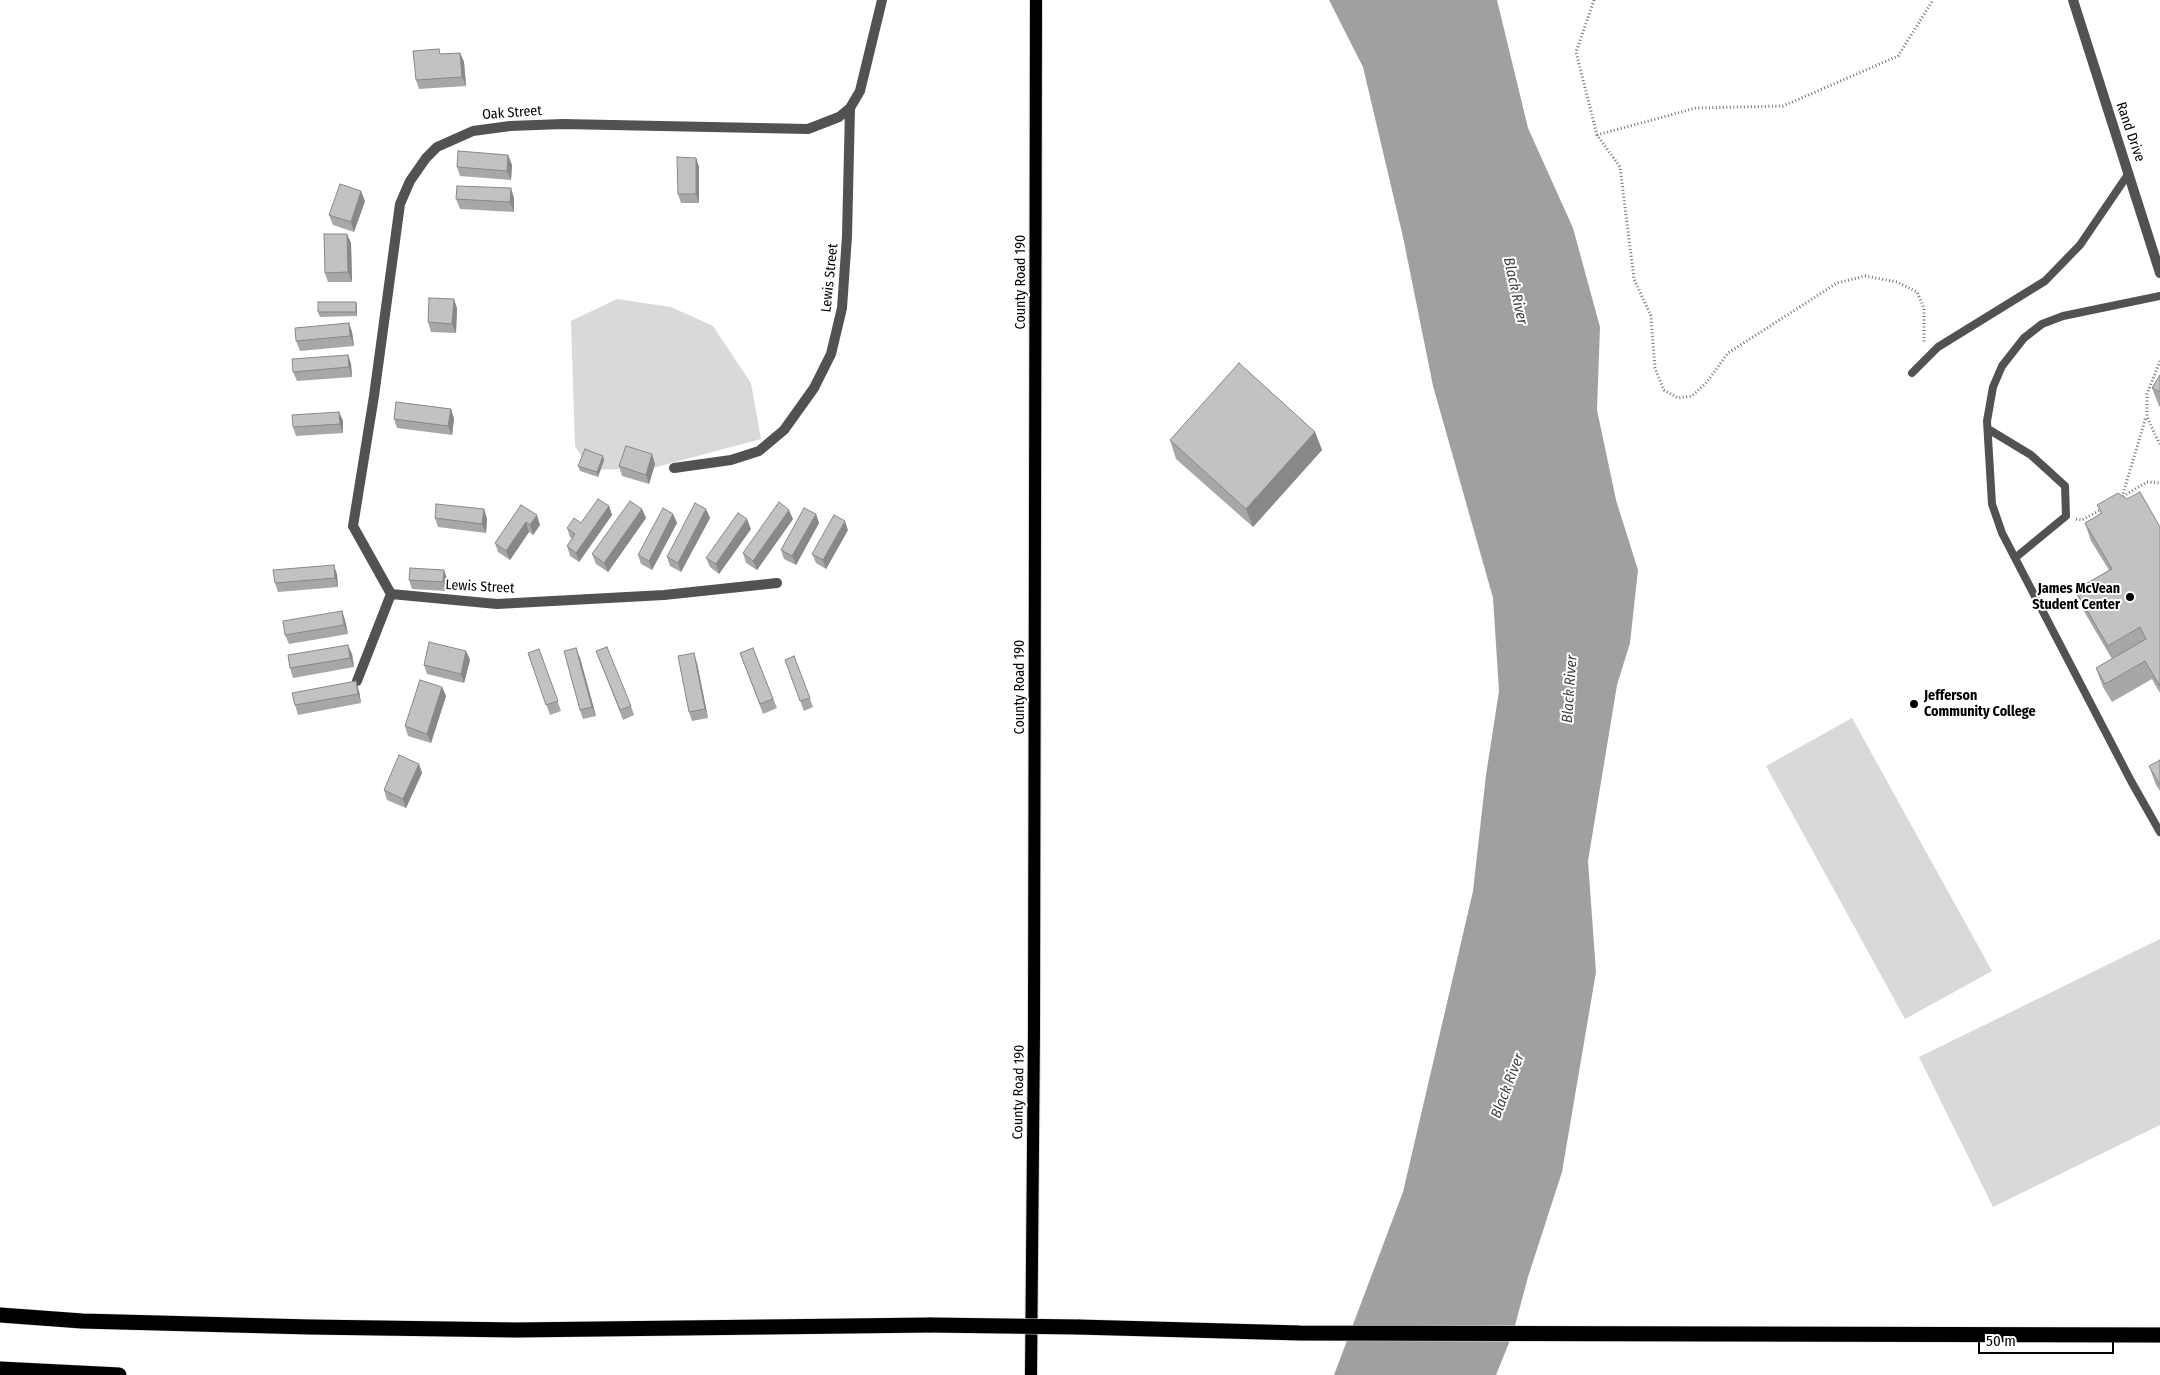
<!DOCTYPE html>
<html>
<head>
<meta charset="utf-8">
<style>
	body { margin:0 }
	#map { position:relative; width:2160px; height:1375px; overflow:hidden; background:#fff; font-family:"Fira Sans Condensed",sans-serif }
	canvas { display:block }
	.scale { position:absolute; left:1978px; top:1332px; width:136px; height:22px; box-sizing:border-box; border:2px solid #000; border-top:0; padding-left:6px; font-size:15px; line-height:18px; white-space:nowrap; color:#000; -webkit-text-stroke:4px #fff; paint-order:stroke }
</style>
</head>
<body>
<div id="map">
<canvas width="2160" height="1375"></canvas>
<div class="scale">50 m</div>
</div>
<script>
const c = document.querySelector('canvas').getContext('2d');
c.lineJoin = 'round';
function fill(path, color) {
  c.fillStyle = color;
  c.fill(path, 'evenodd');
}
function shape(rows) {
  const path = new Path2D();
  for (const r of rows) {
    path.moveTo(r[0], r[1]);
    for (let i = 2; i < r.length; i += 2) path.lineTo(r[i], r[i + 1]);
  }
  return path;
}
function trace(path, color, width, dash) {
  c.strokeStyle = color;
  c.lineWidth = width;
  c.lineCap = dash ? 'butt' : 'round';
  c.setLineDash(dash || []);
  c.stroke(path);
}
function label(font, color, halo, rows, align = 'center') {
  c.font = font + ' "Fira Sans Condensed",sans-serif';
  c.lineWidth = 4;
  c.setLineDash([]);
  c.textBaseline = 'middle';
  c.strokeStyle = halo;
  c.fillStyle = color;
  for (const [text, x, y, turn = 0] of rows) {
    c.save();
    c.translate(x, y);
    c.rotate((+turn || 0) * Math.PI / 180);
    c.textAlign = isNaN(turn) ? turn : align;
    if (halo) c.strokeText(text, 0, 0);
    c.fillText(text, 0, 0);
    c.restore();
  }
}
const green = shape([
	[617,299,671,307,713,326,751,383,761,439,653,468,590,470,575,446,571,321],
	[1852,718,1992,971,1905,1019,1766,766],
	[2160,939,2160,1125,1993,1207,1919,1057]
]);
const water = shape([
	[1329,0,1497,0,1528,128,1573,228,1600,327,1597,410,1616,500,1638,570,1630,643,1617,685,1588,861,1596,972,1562,1172,1528,1277,1513,1333,1496,1375,1334,1375,1403,1192,1473,891,1486,775,1499,691,1493,598,1433,386,1403,237,1363,67]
]);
const path = shape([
	[1594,0,1576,52,1597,135,1620,167,1634,279,1651,316,1655,368,1664,390,1678,398,1692,396,1707,382,1728,353,1837,283,1865,276,1897,282,1917,292,1924,308,1924,343],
	[1597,135,1696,108,1783,106,1898,56,1933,0],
	[2160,361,2147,394,2147,417,2160,445],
	[2122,497,2146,417],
	[2120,498,2147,482,2160,483],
	[2076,519,2082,520,2102,509]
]);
const lane = shape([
	[2160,296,2063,316,2042,324,2024,338,2002,366,1993,387,1987,421,1992,504,2002,533,2131,781,2160,832],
	[1912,373,1938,347,2045,281,2080,245,2129,173],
	[1988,429,2031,455,2065,486,2066,516,2015,558]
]);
const street = shape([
	[2073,0,2160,273],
	[674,468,731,460,759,451,784,430,814,388,831,354,842,308,847,236,850,108,860,91,882,0],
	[777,583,664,595,497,604,391,594,353,526,374,396,400,204,410,181,426,158,437,147,473,131,510,126,563,124,808,129,839,117,850,108],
	[357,681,391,594]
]);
const primary = shape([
	[1031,1375,1034,1031,1036,0]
]);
const highway = shape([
	[0,1315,82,1321,310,1327,516,1330,931,1325],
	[1078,1327,1300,1333,2160,1335],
	[0,1369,119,1375]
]);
const highwayBridge = shape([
	[931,1325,1078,1327]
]);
const wall = shape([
	[460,53,464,62,466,86,419,89,416,80,441,54],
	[508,155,512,165,511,180,460,176,457,167],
	[696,158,699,167,699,203,681,203,678,194],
	[514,198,514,212,460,209,456,199],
	[365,201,354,232,333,225,329,215],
	[347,234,351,243,352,282,328,282,325,273],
	[356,302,357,307,357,316,320,317,318,312],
	[457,308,456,333,431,332,428,322],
	[349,323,352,332,354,346,300,351,296,341],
	[348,355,351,364,352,377,297,381,293,372],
	[2160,375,2160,407,2159,406,2152,388],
	[451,409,454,419,452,435,397,428,394,419],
	[339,412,343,421,343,433,296,436,293,427],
	[1315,432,1322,450,1253,527,1176,459,1170,440],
	[604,460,598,477,580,471,578,466],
	[655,464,649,484,622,476,619,466],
	[521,505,540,525,533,535,529,532,510,560,498,552,495,543],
	[2097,505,2160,527,2160,693,2152,679,2112,702,2103,687,2096,668,2112,659,2082,608,2075,590,2109,570,2091,541,2085,523,2101,513],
	[609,506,612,515,579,562,570,556,567,546,572,539,570,537,567,528,581,523],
	[484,509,487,519,486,533,438,527,435,518],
	[642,509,646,518,608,572,596,564,592,554],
	[706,509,710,518,681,572,670,566,667,557],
	[673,514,677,523,652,570,641,564,638,555],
	[816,514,819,523,796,565,784,559,781,550],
	[793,519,757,570,746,563,743,553],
	[751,529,719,574,710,567,706,558],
	[848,530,826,569,816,563,812,554],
	[444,570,447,579,447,591,412,589,409,580],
	[337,574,338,587,278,592,275,583],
	[342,611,345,620,348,634,289,644,285,635],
	[576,648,580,658,596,716,583,719,580,710],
	[753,648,777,708,763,714,740,653],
	[539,649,561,711,550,715,528,653],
	[466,651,470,660,464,683,427,674,424,665],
	[596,651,631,706,634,715,623,720],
	[352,654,354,667,293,678,290,668],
	[794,656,813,707,804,711,785,660],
	[697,663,708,718,692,721,689,712],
	[442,687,446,696,431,743,408,736,405,726],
	[359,691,361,703,298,715,295,705],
	[2160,760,2160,791,2156,785,2149,766],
	[419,764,422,773,406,808,387,800,384,790]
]);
const shadedWall = shape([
	[460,53,464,62,466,86,462,77],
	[508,155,512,165,511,180,507,171],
	[696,158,699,167,699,203,696,194],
	[511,188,514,198,514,212,510,202],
	[361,191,365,201,354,232,351,222],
	[347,234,351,243,352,282,348,272],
	[454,299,457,308,456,333,452,324],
	[356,302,357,307,357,316,356,312],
	[349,323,352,332,354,346,350,336],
	[348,355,351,364,352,377,349,367],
	[451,409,454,419,452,435,448,426],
	[339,412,343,421,343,433,340,424],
	[1315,432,1322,450,1253,527,1246,509],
	[652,454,655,464,649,484,646,475],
	[603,456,604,460,598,477,597,472],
	[609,506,612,515,579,562,576,553],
	[484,509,487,519,486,533,482,524],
	[642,509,646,518,608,572,604,563],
	[706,509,710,518,681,572,678,563],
	[789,510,793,519,757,570,753,561],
	[673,514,677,523,652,570,649,561],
	[816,514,819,523,796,565,792,556],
	[537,515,540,525,533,535,530,525],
	[747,519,751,529,719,574,716,564],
	[845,521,848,530,826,569,823,560],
	[526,522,529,532,510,560,506,551],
	[334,565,337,574,338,587,335,578],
	[444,570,447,579,447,591,443,582],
	[342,611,345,620,348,634,344,625],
	[348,645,352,654,354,667,350,658],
	[576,648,580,658,596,716,592,707],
	[466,651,470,660,464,683,461,674],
	[694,653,697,663,708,718,705,709],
	[356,681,359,691,361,703,358,694],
	[442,687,446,696,431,743,427,734],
	[419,764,422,773,406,808,403,799]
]);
const building = shape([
	[439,49,440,54,460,53,462,77,416,80,413,51,439,49],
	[458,151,508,155,507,171,457,167,458,151],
	[677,157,696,158,696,194,678,194,677,157],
	[340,184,361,191,351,222,329,215,340,184],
	[457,186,511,188,510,202,456,199,457,186],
	[324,234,347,234,348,272,325,273,324,234],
	[429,298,454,299,452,324,428,322,429,298],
	[318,302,356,302,356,312,318,312,318,302],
	[349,323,350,336,296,341,295,328,349,323],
	[348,355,349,367,293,372,292,359,348,355],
	[1239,363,1315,432,1246,509,1170,440,1239,363],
	[2160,375,2160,392,2152,388,2160,375],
	[396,402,451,409,448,426,394,419,396,402],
	[339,412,340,424,293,427,292,415,339,412],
	[626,446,652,454,646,475,619,466,626,446],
	[585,449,603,456,597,472,578,466,585,449],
	[2140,492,2160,527,2160,686,2145,661,2105,684,2096,668,2146,639,2140,627,2108,646,2075,590,2112,569,2085,523,2102,513,2097,505,2118,493,2127,499,2140,492],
	[598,499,609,506,576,553,567,546,575,534,567,528,574,518,581,523,598,499],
	[630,501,642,509,604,563,592,554,630,501],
	[779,502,789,510,753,561,743,553,779,502],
	[695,503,706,509,678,563,667,557,695,503],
	[436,504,484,509,482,524,435,518,436,504],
	[521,505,537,515,530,525,526,522,506,551,495,543,521,505],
	[663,508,673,514,649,561,638,555,663,508],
	[804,508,816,514,792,556,781,550,804,508],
	[738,513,747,519,716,564,706,558,738,513],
	[834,515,845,521,823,560,812,554,834,515],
	[334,565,335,578,275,583,273,570,334,565],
	[410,568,444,570,443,582,409,580,410,568],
	[342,611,344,625,285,635,283,621,342,611],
	[429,642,466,651,461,674,424,665,429,642],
	[348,645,350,658,290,668,288,655,348,645],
	[607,647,631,706,620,710,596,651,607,647],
	[576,648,592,707,580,710,564,651,576,648],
	[753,648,773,699,760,704,740,653,753,648],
	[539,649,558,701,546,705,528,653,539,649],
	[694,653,705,709,689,712,678,656,694,653],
	[794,656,810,698,800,701,785,660,794,656],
	[420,680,442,687,427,734,405,726,420,680],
	[356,681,358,694,295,705,292,693,356,681],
	[399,755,419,764,403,799,384,790,399,755],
	[2160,760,2160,785,2149,766,2160,760]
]);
const markers = [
	[2130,597,5,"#000"],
	[1914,704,5,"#000"]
];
const streetNames = [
	["Oak Street",512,113,-4],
	["Rand Drive",2130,132,71],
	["Lewis Street",830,278,-84],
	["County Road 190",1021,282,-90],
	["Lewis Street",480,587,3],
	["County Road 190",1020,687,-90],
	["County Road 190",1019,1092,-89]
];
const poiNames = [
	["James McVean",2120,589],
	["Student Center",2120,605],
	["Jefferson",1924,696,"left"],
	["Community College",1924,712,"left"]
];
const waterNames = [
	["Black River",1515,291,78],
	["Black River",1570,689,-86],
	["Black River",1508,1086,-69]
];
fill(green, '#d9d9d9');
fill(water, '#a0a0a0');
trace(primary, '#dbdbdb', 14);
trace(highway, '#dbdbdb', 16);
trace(path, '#747474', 3, [1, 2.5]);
trace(lane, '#525252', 8);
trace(street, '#525252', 10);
trace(primary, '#000', 12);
trace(highway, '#000', 15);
trace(highwayBridge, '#dbdbdb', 16, []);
trace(highwayBridge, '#000', 15);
fill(wall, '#a7a7a7');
fill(shadedWall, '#888');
fill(building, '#c2c2c2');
trace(building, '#888', 1);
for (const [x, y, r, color] of markers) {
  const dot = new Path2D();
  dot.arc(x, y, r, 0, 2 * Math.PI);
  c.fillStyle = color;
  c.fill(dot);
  trace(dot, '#fff', 2);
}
label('14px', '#000', '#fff', streetNames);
label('bold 14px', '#000', '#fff', poiNames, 'right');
label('italic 15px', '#414141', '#fff', waterNames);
</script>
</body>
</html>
